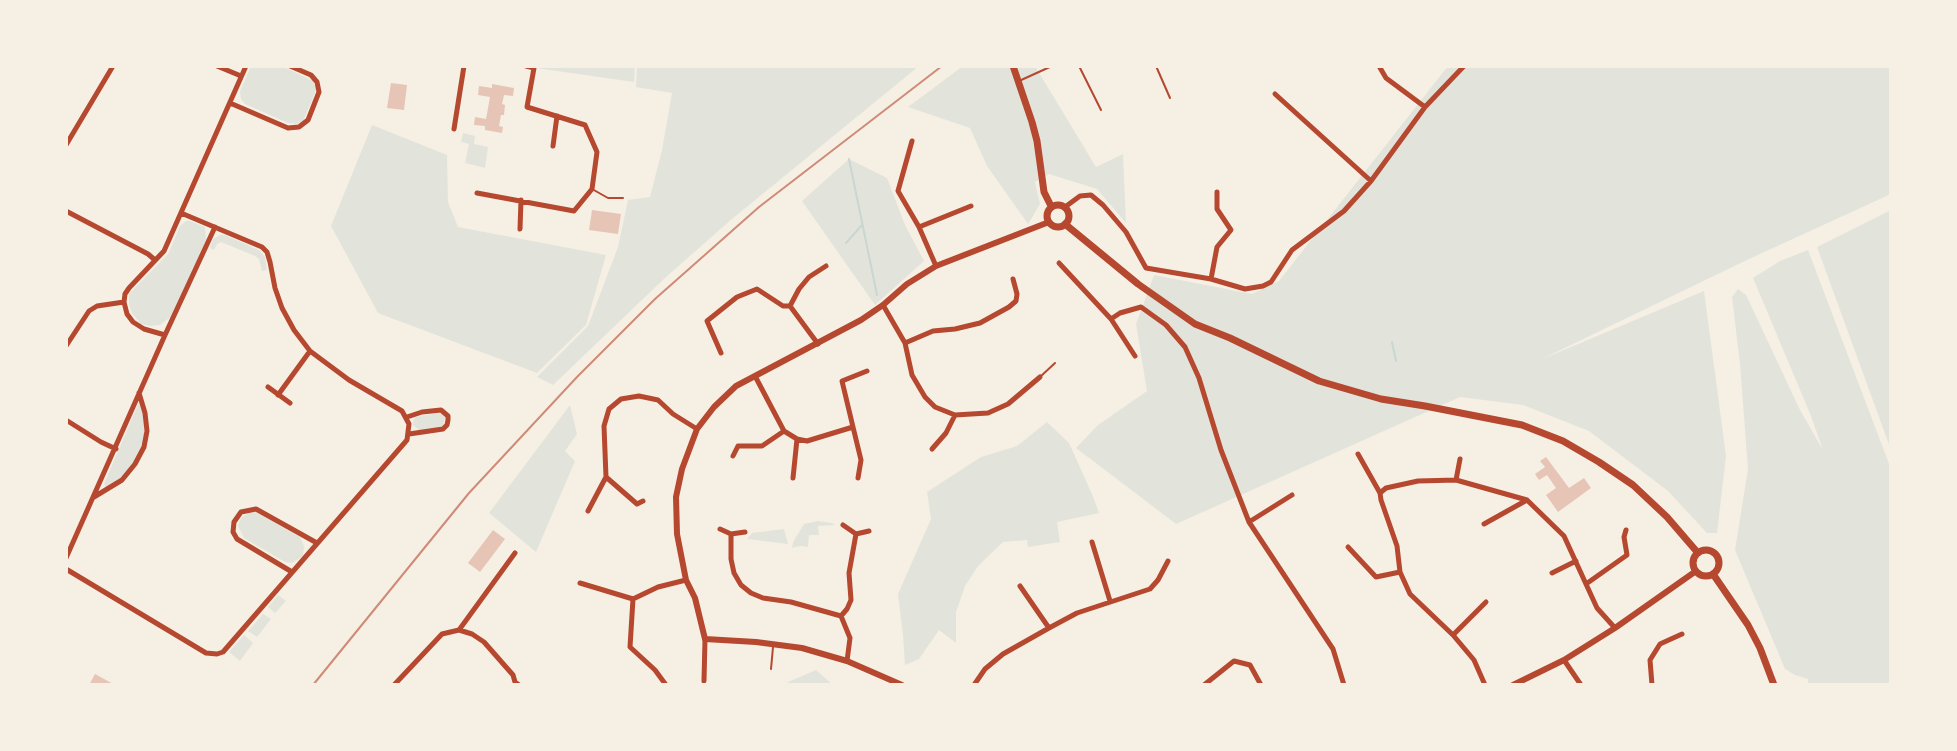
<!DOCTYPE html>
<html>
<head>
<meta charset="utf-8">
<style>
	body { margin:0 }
	#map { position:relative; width:1957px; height:751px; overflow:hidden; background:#f6efe4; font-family:"IBM Plex Sans",sans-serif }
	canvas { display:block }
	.frame { position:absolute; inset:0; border:68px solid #f6efe4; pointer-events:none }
</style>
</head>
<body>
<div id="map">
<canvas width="1957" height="751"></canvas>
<div class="frame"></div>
</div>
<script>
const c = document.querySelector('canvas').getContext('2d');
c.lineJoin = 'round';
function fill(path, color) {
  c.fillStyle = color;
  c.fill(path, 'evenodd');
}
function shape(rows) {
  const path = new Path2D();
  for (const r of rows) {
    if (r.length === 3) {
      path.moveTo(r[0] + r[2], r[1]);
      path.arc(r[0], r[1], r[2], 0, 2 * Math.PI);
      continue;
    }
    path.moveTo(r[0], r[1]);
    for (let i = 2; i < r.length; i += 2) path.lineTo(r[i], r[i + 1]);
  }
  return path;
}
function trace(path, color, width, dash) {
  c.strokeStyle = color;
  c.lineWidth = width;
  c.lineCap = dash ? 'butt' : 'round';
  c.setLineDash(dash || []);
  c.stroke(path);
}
const green = shape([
	[251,66,282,66,313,81,316,89,315,93,303,121,298,124,288,123,245,104,241,99,240,91],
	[534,66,635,66,634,82,536,68],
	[637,66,919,66,732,219,666,277,553,385,537,377,588,326,618,247,628,200,650,197,662,150,672,93,636,87],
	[963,66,1035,66,1096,167,1123,154,1126,223,1097,189,1049,174,1035,182,1040,204,1028,224,987,166,970,128,908,107],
	[1448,66,1891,66,1891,194,1749,259,1540,360,1704,291,1726,456,1717,533,1707,533,1668,491,1589,431,1523,405,1460,397,1176,524,1076,448,1098,425,1147,391,1136,324,1154,275,1252,294,1279,281],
	[372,125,447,155,448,202,458,227,606,255,586,325,537,373,378,313,331,226],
	[463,133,475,136,474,144,488,147,485,168,465,163,469,144,461,142],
	[849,159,887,178,905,225,924,261,875,305,802,201],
	[1891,210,1891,450,1817,247],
	[186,221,190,221,205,227,206,240,172,316,160,325,150,326,141,324,132,313,129,304,129,294,168,254,180,226],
	[220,235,225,235,259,250,265,257,267,270,262,271,259,259,255,256,221,242,217,244,214,250,210,248,213,239],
	[1808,250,1891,469,1891,685,1805,685,1808,683,1808,679,1795,675,1785,669,1735,550,1748,469,1740,364,1732,297,1738,289,1746,295,1800,410,1823,450,1811,416,1753,278,1780,261],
	[139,402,143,413,144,424,144,437,141,453,123,476,106,487,104,484],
	[570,405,577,434,565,451,575,461,536,552,489,513],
	[438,413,442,414,445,418,443,426,420,431,413,425,413,421,416,417],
	[1047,422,1069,443,1092,494,1099,513,1057,522,1060,542,1028,547,1027,540,1003,542,978,566,965,586,956,612,956,643,939,630,919,659,905,665,903,635,898,594,931,519,927,492,981,457,1017,446],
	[256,512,300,537,304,546,303,556,292,563,285,562,244,538,238,526,241,518,249,513],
	[818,521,832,523,835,525,818,526,819,535,809,535,808,547,800,546,792,548,793,542,804,524],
	[784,529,788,544,747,539,752,533],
	[278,595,286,601,275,613,268,607],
	[263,614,271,619,257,637,248,631],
	[244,635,253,643,240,661,229,652],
	[816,670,833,685,783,685,788,682]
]);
const stream = shape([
	[849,159,877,295],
	[846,243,862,225],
	[1392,342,1396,361]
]);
const building = shape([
	[391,83,407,85,404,110,387,108],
	[492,84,514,88,513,96,504,95,502,104,505,105,504,115,501,115,499,126,503,127,502,133,485,130,485,126,474,125,475,117,486,119,490,97,478,95,479,86,492,88],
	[592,210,621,214,618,234,589,230],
	[1546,457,1569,488,1584,478,1591,488,1558,512,1546,495,1556,488,1547,475,1539,480,1535,474,1545,467,1540,461],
	[493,530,505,539,480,572,468,563],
	[95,674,115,685,89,685]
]);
const service = shape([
	[1079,66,1101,110],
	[1156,66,1170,98],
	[1019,81,1052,66],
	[592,189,608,198,623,198],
	[1040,377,1055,363],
	[771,669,773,647]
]);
const minor = shape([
	[217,66,241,76],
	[1379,66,1386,78,1425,107],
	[1275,94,1371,181],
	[230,103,288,128,299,127,308,120,319,92,317,82,311,75,290,66],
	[454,129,464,66],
	[912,141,898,191,919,227],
	[66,145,113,66],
	[553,146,557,116],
	[477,193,574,211,592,189,597,152,585,125,527,107,534,68,526,66],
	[1065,207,1080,196,1091,195,1103,205,1126,232,1146,268,1211,279,1245,289,1263,286,1271,282,1292,250,1344,211,1371,181,1425,107,1464,66],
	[66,211,148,254,155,260],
	[520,229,521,200],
	[1059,263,1111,319,1135,356],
	[936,266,919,227,971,206],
	[1211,279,1217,247,1231,230,1217,209,1217,192],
	[883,305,905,343,912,375,925,397,935,407,955,415,988,413,1008,404,1040,377],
	[790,306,799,289,809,277,826,266],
	[1111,319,1120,313,1141,307,1166,325,1185,347,1199,378,1221,450,1249,522,1333,649,1344,685],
	[165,335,144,329,133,322,127,314,124,302,125,294,129,288,164,251,246,66],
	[905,343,933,331,955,329,980,323,1009,307,1016,301,1017,294,1013,279],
	[66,346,89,311,97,306,124,302],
	[721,353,707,321,737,297,757,289,783,306,790,306,818,344],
	[755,376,784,431,797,439,807,441,853,427,842,381,867,371],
	[268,387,290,403],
	[278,395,310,351],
	[407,417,422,412,441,410,448,416,448,420,447,425,443,429,409,434],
	[66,420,101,442,116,449],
	[853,427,861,460,858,478],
	[932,449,946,433,955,415],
	[1358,454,1380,493,1381,500,1397,546,1400,572,1410,594,1453,635,1474,660,1485,685],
	[733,456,738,446,762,446,784,431],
	[606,477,637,504,643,501],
	[793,478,797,439],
	[1456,480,1460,459],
	[1380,493,1386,488,1418,481,1456,480,1527,500,1564,536,1597,608,1615,628],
	[94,497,122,480,135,464,144,447,147,431,145,413,139,393],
	[588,511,606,477,604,426,609,409,621,399,639,396,658,400,673,414,697,429],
	[1249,522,1292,495],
	[1484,524,1527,500],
	[843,525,856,534,869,531],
	[720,529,731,534,731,559,734,573,741,585,751,593,763,598,791,602,841,616,850,638,847,661],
	[731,534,745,532],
	[1092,542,1110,601],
	[1348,547,1376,577,1400,572],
	[66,558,165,335,215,227],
	[66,569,206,653,217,654,223,652,407,440,409,424,402,411,349,380,310,351,294,330,282,308,275,288,270,262,267,252,262,247,181,213],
	[292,572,237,539,233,532,234,522,241,512,256,509,317,543],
	[1552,573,1576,561],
	[580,583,633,599],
	[1586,584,1627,555,1624,537,1626,530],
	[1020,586,1049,628],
	[633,599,630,647,655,670,666,685],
	[633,599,658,587,686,580],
	[841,616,847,609,851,600,849,573,856,534],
	[459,630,515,553],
	[1453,635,1486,602],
	[1564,660,1581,685],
	[704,681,705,639],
	[394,685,442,634,459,630,472,634,484,642,513,675,515,682,519,685],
	[974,685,985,669,1003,654,1049,628,1077,613,1150,589,1158,580,1168,561],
	[1204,685,1234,661,1250,665,1261,685],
	[1652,685,1650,660,1660,644,1682,634]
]);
const tertiary = shape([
	[902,685,847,661,802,648,756,642,705,639,695,598,686,580,677,534,676,497,682,469,697,429,714,407,736,386,861,320,883,305,907,284,936,266,1049,222],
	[1513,685,1564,660,1615,628,1696,571]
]);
const secondary = shape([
	[1013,66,1032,122,1037,141,1044,192,1051,206],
	[1058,216,11],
	[1065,224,1138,284,1195,324,1230,338,1319,381,1381,399,1425,406,1522,425,1563,441,1599,462,1633,485,1667,517,1698,553],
	[1706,563,13],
	[1713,574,1748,625,1760,648,1774,685]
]);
const rail = shape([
	[313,685,469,493,577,377,655,299,759,207,942,66]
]);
fill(green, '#e2e4dc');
trace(stream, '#c9d6d2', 2);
fill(building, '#e6c5b7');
trace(service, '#b5482f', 2);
trace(minor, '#b5482f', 5);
trace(tertiary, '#b5482f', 6);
trace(secondary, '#b5482f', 7);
trace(rail, '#cf8b77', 2);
</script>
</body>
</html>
